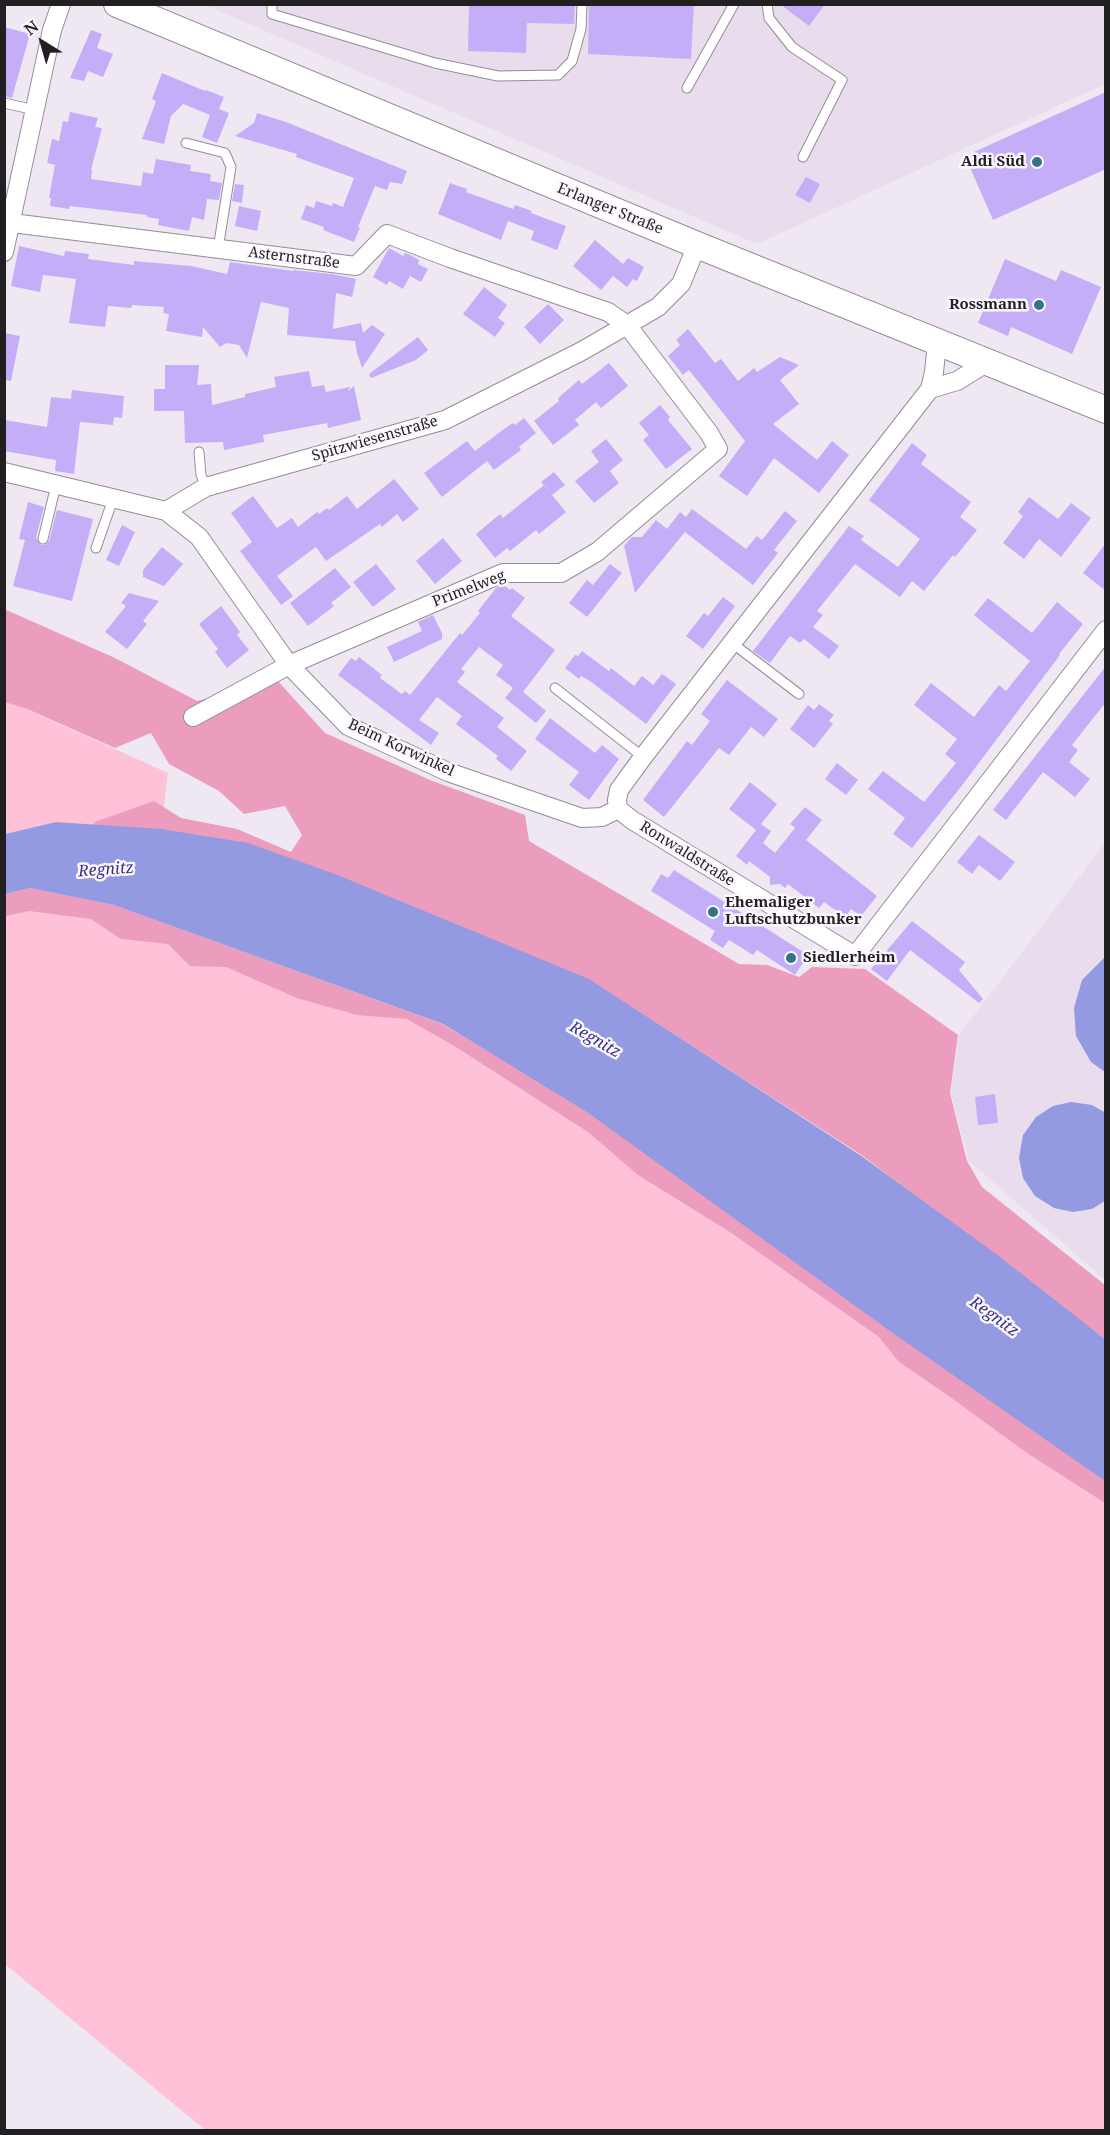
<!DOCTYPE html>
<html>
<head>
<meta charset="utf-8">
<style>
	body { margin:0 }
	#map { position:relative; width:1110px; height:2135px; overflow:hidden; background:#efe8f2; font-family:"Noto Serif",serif }
	canvas { display:block }
	.frame { position:absolute; inset:0; border:6px solid #221f23; pointer-events:none }
	.north { position:absolute; left:12px; top:12px; width:60px; height:60px; -webkit-text-stroke:4px #fcf6fe; paint-order:stroke; rotate:323deg; font-size:16px; font-weight:700; line-height:24px; text-align:center; color:#221f23 }
	.north::after { content:''; display:block; margin:auto; width:21px; height:27px; background:#221f23; clip-path:polygon(50% 0,100% 100%,50% 72%,0 100%) }
</style>
</head>
<body>
<div id="map">
<canvas width="1110" height="2135"></canvas>
<div class="frame"></div>
<div class="north">N</div>
</div>
<script>
const c = document.querySelector('canvas').getContext('2d');
c.lineJoin = 'round';
function fill(path, color) {
  c.fillStyle = color;
  c.fill(path, 'evenodd');
}
function shape(rows) {
  const path = new Path2D();
  for (const r of rows) {
    path.moveTo(r[0], r[1]);
    for (let i = 2; i < r.length; i += 2) path.lineTo(r[i], r[i + 1]);
  }
  return path;
}
function trace(path, color, width, dash) {
  c.strokeStyle = color;
  c.lineWidth = width;
  c.lineCap = dash ? 'butt' : 'round';
  c.setLineDash(dash || []);
  c.stroke(path);
}
function label(font, color, halo, rows, align = 'center') {
  c.font = font + ' "Noto Serif",serif';
  c.lineWidth = 5;
  c.setLineDash([]);
  c.textBaseline = 'middle';
  c.strokeStyle = halo;
  c.fillStyle = color;
  for (const [text, x, y, turn = 0] of rows) {
    c.save();
    c.translate(x, y);
    c.rotate((+turn || 0) * Math.PI / 180);
    c.textAlign = isNaN(turn) ? turn : align;
    if (halo) c.strokeText(text, 0, 0);
    c.fillText(text, 0, 0);
    c.restore();
  }
}
const built = shape([
	[205,5,1105,5,1105,84,757,244],
	[1105,843,1105,1280,969,1161,951,1093,959,1035]
]);
const green = shape([
	[4,699,168,773,161,829,56,822,5,834],
	[29,888,114,905,443,1024,587,1112,1105,1481,1105,2130,205,2130,5,1964,5,894]
]);
const forest = shape([
	[4,609,115,658,197,701,277,680,325,733,430,780,525,815,529,841,739,964,767,965,799,977,812,967,865,969,958,1035,950,1093,967,1161,982,1187,1105,1285,1105,1339,860,1154,588,979,333,874,247,844,160,830,93,825,95,822,154,801,181,818,237,829,291,852,302,835,285,806,244,814,219,791,169,764,151,733,115,748,27,709,5,702],
	[30,888,114,905,442,1024,587,1110,1105,1481,1105,1503,1027,1453,946,1394,899,1362,879,1337,730,1232,638,1175,588,1132,456,1047,407,1019,357,1015,297,998,226,967,190,966,168,944,121,939,91,919,29,911,5,916,5,894]
]);
const water = shape([
	[56,822,161,829,248,843,335,874,589,979,860,1155,996,1254,1105,1339,1105,1481,890,1331,587,1112,443,1024,114,905,30,888,5,894,5,834],
	[1105,957,1105,1072,1091,1062,1076,1036,1074,1008,1082,980],
	[1071,1102,1092,1105,1106,1113,1105,1201,1092,1209,1073,1212,1054,1208,1035,1196,1023,1178,1019,1158,1023,1135,1036,1117,1053,1106]
]);
const building = shape([
	[469,4,575,4,574,24,527,23,526,53,468,51],
	[589,4,694,4,691,59,588,54],
	[780,4,825,4,809,26],
	[4,27,30,34,12,98,4,96],
	[91,30,102,34,97,48,113,54,103,77,88,71,84,81,70,78],
	[162,73,205,91,206,90,224,97,219,109,229,113,217,143,202,137,210,115,183,104,171,116,164,144,142,139,156,101,152,99],
	[1106,92,1106,169,993,220,965,156],
	[70,112,98,118,95,127,102,128,91,170,92,170,91,179,141,186,143,172,153,174,156,159,191,165,190,171,211,174,210,181,222,183,219,200,207,199,204,220,192,217,189,231,158,225,159,219,147,217,147,215,70,206,69,209,50,206,51,198,49,198,55,165,47,163,52,139,59,141,63,121,68,122],
	[257,113,286,122,407,171,402,184,390,182,387,190,375,186,358,227,360,228,354,242,323,230,324,227,301,219,306,205,314,208,316,201,332,206,333,203,343,207,354,178,296,157,297,154,235,136,254,123],
	[806,177,820,184,810,203,795,195],
	[450,183,467,189,466,192,513,209,515,205,532,211,531,213,566,226,557,250,531,240,534,231,508,221,501,240,438,214],
	[235,184,244,185,242,203,232,201],
	[239,206,261,211,257,231,235,226],
	[595,240,623,264,628,258,644,267,637,281,633,279,627,287,613,276,601,290,573,266],
	[19,246,64,256,65,251,89,254,88,259,134,265,134,261,191,266,227,274,230,262,293,271,293,270,332,274,356,279,352,297,336,293,333,329,361,323,363,333,372,325,385,334,362,368,357,353,355,341,287,335,289,308,261,302,247,358,239,345,226,343,220,347,203,327,202,337,166,331,169,314,163,313,164,307,132,305,131,308,108,306,105,327,69,323,76,279,43,275,40,292,11,286],
	[389,248,403,256,405,253,408,254,419,260,418,264,428,269,421,282,410,276,403,289,389,281,387,285,373,277],
	[1005,259,1056,281,1061,270,1101,287,1072,354,1011,327,1008,336,978,323],
	[484,287,507,305,498,318,505,323,495,337,463,314],
	[548,304,564,320,540,344,524,327],
	[688,329,715,363,721,359,738,381,754,368,757,372,780,357,799,365,780,380,799,404,773,424,817,460,832,441,849,455,819,493,774,458,747,496,719,476,745,441,689,370,683,375,668,356,680,345,676,340],
	[4,333,20,336,11,381,4,380],
	[418,337,428,350,416,360,371,378,369,374],
	[609,363,628,386,601,408,596,402,575,420,579,425,553,445,534,421,559,401,558,398,579,380,582,384],
	[165,365,199,365,197,385,211,384,212,405,245,397,245,394,276,387,274,377,309,371,312,387,324,385,326,392,350,387,348,391,354,386,361,420,328,428,327,423,263,435,264,442,224,450,223,442,185,443,184,411,154,411,154,389,165,389],
	[72,390,124,396,122,418,114,417,113,425,80,422,74,474,55,471,56,460,4,451,4,420,47,427,51,397,71,399],
	[660,405,670,417,668,420,692,449,666,469,643,440,649,435,639,423],
	[524,418,536,433,519,447,521,450,494,470,487,461,442,497,424,473,467,441,475,451,504,429,513,423,515,425],
	[606,439,623,460,610,471,619,483,594,503,575,481,599,462,591,451],
	[912,443,927,455,921,464,971,502,960,517,977,530,955,557,953,555,924,591,912,581,900,597,855,564,817,611,823,615,813,627,839,646,829,659,804,639,800,643,790,636,770,663,753,651,849,526,864,536,861,540,898,567,920,539,869,500],
	[554,472,565,485,552,495,541,482],
	[394,479,419,509,403,522,397,514,382,527,380,524,326,561,316,547,277,576,293,596,281,605,240,551,252,542,231,513,253,496,277,528,292,518,298,527,317,512,319,514,327,508,329,510,347,496,357,509],
	[544,485,566,512,539,534,536,530,510,551,507,548,495,558,476,534,500,514,503,518],
	[1029,497,1058,519,1071,503,1091,518,1061,557,1039,539,1024,559,1003,543,1023,516,1018,512],
	[28,502,44,507,36,538,41,545,45,545,49,541,57,510,93,519,72,601,13,586,25,540,19,539],
	[692,509,746,549,757,536,762,540,785,511,797,521,774,550,778,553,753,585,685,532,635,593,624,546,632,537,642,537,656,520,667,529,680,512,686,517],
	[122,525,135,532,119,566,106,560],
	[443,538,462,561,435,584,416,561],
	[1106,543,1106,591,1083,573],
	[162,547,183,564,164,586,143,577,143,570],
	[376,564,396,589,373,607,353,582],
	[610,564,622,573,587,617,569,603,587,580,593,585],
	[335,568,351,587,331,603,334,606,308,626,290,603],
	[504,585,510,590,512,588,525,598,511,616,555,650,523,692,546,711,536,723,505,698,513,688,496,675,503,665,479,647,461,669,465,672,457,682,504,718,497,727,527,751,511,771,496,759,498,756,456,724,462,716,437,697,419,720,439,733,431,745,338,675,351,658,356,661,359,657,382,675,380,678,402,694,405,691,410,695,460,633,462,635,480,613,478,611,496,588],
	[129,593,159,601,143,621,147,624,127,649,105,632,126,606,121,603],
	[723,597,735,606,703,649,686,636,704,613,708,616],
	[988,598,1032,633,1057,602,1083,624,1059,654,1060,655,960,788,912,848,893,834,905,818,868,789,883,771,924,802,956,763,945,754,957,739,914,705,931,683,974,717,999,685,1006,691,1030,661,974,615],
	[221,606,240,632,237,635,249,650,227,668,215,652,218,649,199,624],
	[433,615,442,633,442,639,394,662,387,647,422,631,418,622],
	[582,651,609,671,611,668,634,686,642,676,653,685,662,674,676,684,646,724,590,681,581,676,579,679,565,668,575,655,578,656],
	[1106,666,1106,702,1072,745,1078,750,1069,762,1090,779,1075,797,1043,772,1006,820,993,810],
	[727,680,778,719,764,737,751,727,729,755,719,748,664,817,643,800,687,741,692,745,710,721,701,714],
	[819,704,834,715,829,721,833,724,814,748,790,729,808,705,814,710],
	[550,718,595,753,602,745,619,759,589,800,569,785,579,772,535,739],
	[837,763,858,780,846,795,825,779],
	[750,782,777,804,761,824,771,831,763,843,775,853,795,828,790,824,805,807,822,820,806,840,877,896,861,916,851,909,845,917,824,902,819,908,788,884,785,888,780,884,770,885,770,877,749,861,747,865,736,856,756,830,729,809],
	[979,835,1015,862,1000,881,979,865,972,874,957,862],
	[674,870,808,955,795,975,757,950,753,955,729,940,723,948,710,940,715,931,651,891,661,874,668,878],
	[912,921,965,962,959,970,983,999,979,1003,910,950,887,981,871,969],
	[995,1094,998,1123,978,1125,975,1097]
]);
const service = shape([
	[272,4,272,14,435,63,498,76,558,75,572,61,581,29,582,4],
	[767,4,769,18,792,47,842,80,803,157],
	[687,88,734,4],
	[4,103,35,110],
	[186,143,225,153,231,167,218,249],
	[199,452,201,475,206,487],
	[43,539,56,485],
	[96,548,113,499],
	[732,643,799,694],
	[555,688,643,757]
]);
const minor = shape([
	[4,222,356,266,387,234,450,258,608,312,627,325,709,433,718,449,597,552,561,573,503,573,289,665,193,717],
	[4,252,52,30,61,4],
	[937,343,934,372,930,389,643,757,619,790,617,800,618,809,632,820,855,956,1106,630],
	[930,389,957,381,986,363],
	[4,472,166,511,206,487,445,420,582,351,658,307,681,284,697,245],
	[166,511,199,537,289,665,348,726,448,772,582,818,602,817,618,809]
]);
const secondary = shape([
	[117,4,697,245,1106,410]
]);
const markers = [
	[1037,162,6,"#347388"],
	[1039,305,6,"#347388"],
	[713,912,6,"#347388"],
	[791,958,6,"#347388"]
];
const poiNames = [
	["Aldi Süd",1025,162],
	["Rossmann",1027,305],
	["Ehemaliger",725,903,"left"],
	["Luftschutzbunker",725,920,"left"],
	["Siedlerheim",803,958,"left"]
];
const streetNames = [
	["Erlanger Straße",610,209,22],
	["Asternstraße",294,258,7],
	["Spitzwiesenstraße",375,439,-16],
	["Primelweg",469,589,-21],
	["Beim Korwinkel",401,748,25],
	["Ronwaldstraße",687,854,32]
];
const waterNames = [
	["Regnitz",106,870,-4],
	["Regnitz",595,1040,30],
	["Regnitz",994,1317,36]
];
fill(built, '#e8dced');
fill(green, '#fec1d8');
fill(forest, '#ec9cbc');
fill(water, '#939ae1');
fill(building, '#c4aef7');
trace(service, '#938d96', 11);
trace(minor, '#938d96', 20);
trace(secondary, '#938d96', 28);
trace(service, '#fff', 9);
trace(minor, '#fff', 18);
trace(secondary, '#fff', 26);
for (const [x, y, r, color] of markers) {
  const dot = new Path2D();
  dot.arc(x, y, r, 0, 2 * Math.PI);
  c.fillStyle = color;
  c.fill(dot);
  trace(dot, '#fcf6fe', 2);
}
label('bold 15px', '#221f23', '#fcf6fe', poiNames, 'right');
label('15px', '#221f23', '#fcf6fe', streetNames);
label('italic 16px', '#343183', '#fcf6fe', waterNames);
</script>
</body>
</html>
